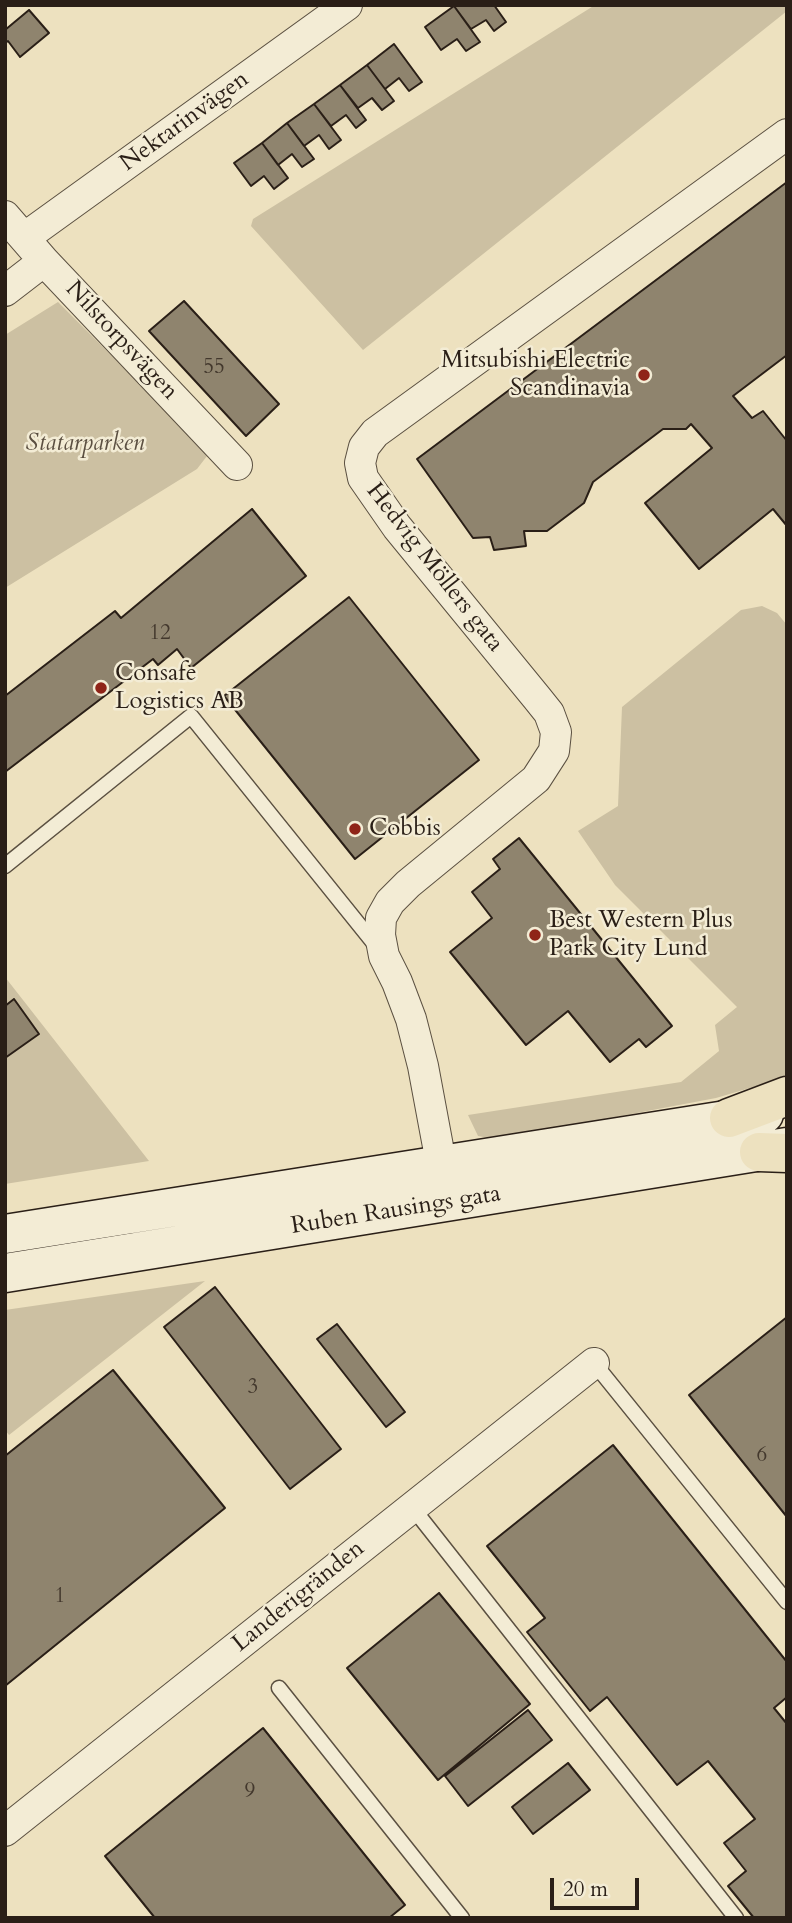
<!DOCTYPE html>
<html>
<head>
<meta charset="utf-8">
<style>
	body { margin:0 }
	#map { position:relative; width:792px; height:1923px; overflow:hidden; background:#ede1bf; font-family:Cardo,serif }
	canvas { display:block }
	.frame { position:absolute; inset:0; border:7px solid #2a1f17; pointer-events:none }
	.scale { position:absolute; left:550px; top:1878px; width:89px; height:32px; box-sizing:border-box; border:4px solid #2a1f17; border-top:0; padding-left:9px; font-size:21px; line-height:24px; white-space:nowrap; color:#2a1f17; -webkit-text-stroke:5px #f3ecd5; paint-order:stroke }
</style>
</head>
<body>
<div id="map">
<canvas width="792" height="1923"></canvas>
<div class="frame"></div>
<div class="scale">20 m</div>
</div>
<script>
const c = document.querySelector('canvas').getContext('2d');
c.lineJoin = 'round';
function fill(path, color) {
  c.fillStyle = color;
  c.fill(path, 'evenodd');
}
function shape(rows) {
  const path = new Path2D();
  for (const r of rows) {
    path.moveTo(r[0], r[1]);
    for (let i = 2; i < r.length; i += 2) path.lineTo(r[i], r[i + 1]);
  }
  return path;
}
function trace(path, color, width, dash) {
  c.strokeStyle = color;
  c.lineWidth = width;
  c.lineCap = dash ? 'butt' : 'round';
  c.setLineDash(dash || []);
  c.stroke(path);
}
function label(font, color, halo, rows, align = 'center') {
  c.font = font + ' Cardo,serif';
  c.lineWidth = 5;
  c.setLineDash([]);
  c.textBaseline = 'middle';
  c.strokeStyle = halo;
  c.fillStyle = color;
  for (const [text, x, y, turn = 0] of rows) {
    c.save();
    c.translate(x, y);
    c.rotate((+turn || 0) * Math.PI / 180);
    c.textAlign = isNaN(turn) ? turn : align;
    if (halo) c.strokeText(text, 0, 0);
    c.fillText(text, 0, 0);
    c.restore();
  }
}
const green = shape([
	[595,5,787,5,787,11,363,350,251,226,253,219],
	[58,302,199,443,207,456,197,469,5,588,5,335],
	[762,606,777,613,787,625,787,1077,716,1098,547,1130,489,1138,478,1136,468,1115,681,1082,719,1051,715,1025,737,1007,615,885,578,831,618,806,622,707,741,610],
	[5,977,149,1161,5,1184],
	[205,1281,9,1435,5,1430,5,1310]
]);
const building = shape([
	[494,5,506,22,494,31,486,20,471,29,454,6,494,5],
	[454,6,480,42,466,51,457,39,441,50,425,27,454,6],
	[29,10,49,33,20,57,8,41,5,43,5,30,29,10],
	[394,44,422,82,409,91,399,78,385,89,367,65,394,44],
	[367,65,394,101,382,110,372,98,358,108,340,85,367,65],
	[340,85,366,120,356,128,346,115,331,126,314,104,340,85],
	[314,104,341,140,329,149,319,135,304,146,287,123,314,104],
	[287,123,314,159,302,167,292,154,278,165,262,143,287,123],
	[262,143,288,178,274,189,264,176,251,186,234,163,262,143],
	[787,182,787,355,733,396,752,418,763,411,787,441,787,526,773,509,699,569,645,503,712,448,691,424,686,429,663,429,593,482,584,503,547,531,524,531,526,546,494,550,490,537,473,538,417,459,787,182],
	[184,301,279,404,246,436,149,331,184,301],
	[252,509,306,576,191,668,177,649,158,665,153,659,5,772,5,696,115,611,121,618,252,509],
	[349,597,479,760,355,859,224,696,349,597],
	[519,838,672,1026,646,1047,639,1039,610,1062,568,1011,526,1045,450,952,492,918,472,892,500,869,493,859,519,838],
	[14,999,39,1034,5,1058,5,1006,14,999],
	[215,1287,341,1449,290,1489,164,1327,215,1287],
	[787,1317,787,1517,689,1395,787,1317],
	[337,1324,405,1412,386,1427,317,1339,337,1324],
	[113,1370,225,1508,5,1686,5,1456,113,1370],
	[613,1445,787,1662,787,1697,774,1708,787,1724,787,1918,754,1918,728,1886,746,1871,724,1843,755,1819,708,1761,677,1785,607,1697,590,1711,527,1632,545,1618,487,1546,613,1445],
	[439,1593,530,1704,438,1780,347,1668,439,1593],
	[528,1710,552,1740,468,1806,445,1776,528,1710],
	[263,1728,405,1905,389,1918,155,1918,105,1856,263,1728],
	[568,1763,590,1790,533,1834,512,1807,568,1763]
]);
const service = shape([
	[5,866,191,716,377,947],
	[594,1363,787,1602],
	[412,1507,736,1918],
	[279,1688,462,1918]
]);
const minor = shape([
	[5,216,44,261,237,465],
	[24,238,347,5],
	[5,291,44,261],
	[445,1184,423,1066,411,1019,397,982,384,956,380,935,381,918,390,902,408,884,536,779,554,751,556,732,549,713,537,698,397,527,363,478,360,463,364,447,375,433,787,134],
	[5,1831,594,1363]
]);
const secondary = shape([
	[5,1234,764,1114],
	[5,1273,787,1147]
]);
const motorway = shape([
	[729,1118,787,1096],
	[759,1152,787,1153]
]);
const markers = [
	[644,375,7,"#8f2418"],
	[101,688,7,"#8f2418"],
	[355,829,7,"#8f2418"],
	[535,935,7,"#8f2418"]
];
const numberNames = [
	["55",214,368],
	["12",160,634],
	["3",253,1388],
	["6",762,1456],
	["1",60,1597],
	["9",250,1792]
];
const streetNames = [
	["Nektarinvägen",185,122,-36],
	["Nilstorpsvägen",121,341,47],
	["Hedvig Möllers gata",434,568,52],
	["Ruben Rausings gata",396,1211,-9],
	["Landerigränden",299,1597,-39]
];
const poiNames = [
	["Mitsubishi Electric",630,361,"right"],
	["Scandinavia",630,389,"right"],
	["Consafe",115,674],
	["Logistics AB",115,702],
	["Cobbis",369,829],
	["Best Western Plus",549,921],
	["Park City Lund",549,949]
];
const parkNames = [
	["Statarparken",85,444]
];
fill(green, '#ccc0a2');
fill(building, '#8f846e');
trace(building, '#2a1f17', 2);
trace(service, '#5b5041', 17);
trace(minor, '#5b5041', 32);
trace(secondary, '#2a1f17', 41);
trace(motorway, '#2a1f17', 41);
trace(service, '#f3ecd5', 14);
trace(minor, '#f3ecd5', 30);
trace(secondary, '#f3ecd5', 38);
trace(motorway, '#ede1bf', 38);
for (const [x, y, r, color] of markers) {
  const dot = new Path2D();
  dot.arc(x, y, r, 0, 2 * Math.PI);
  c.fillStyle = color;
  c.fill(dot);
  trace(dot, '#f3ecd5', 2.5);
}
label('21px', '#43382d', null, numberNames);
label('24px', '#2a1f17', '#f3ecd5', streetNames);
label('24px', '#2a1f17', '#f3ecd5', poiNames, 'left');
label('italic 24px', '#5b4f41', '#f3ecd5', parkNames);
</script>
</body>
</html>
